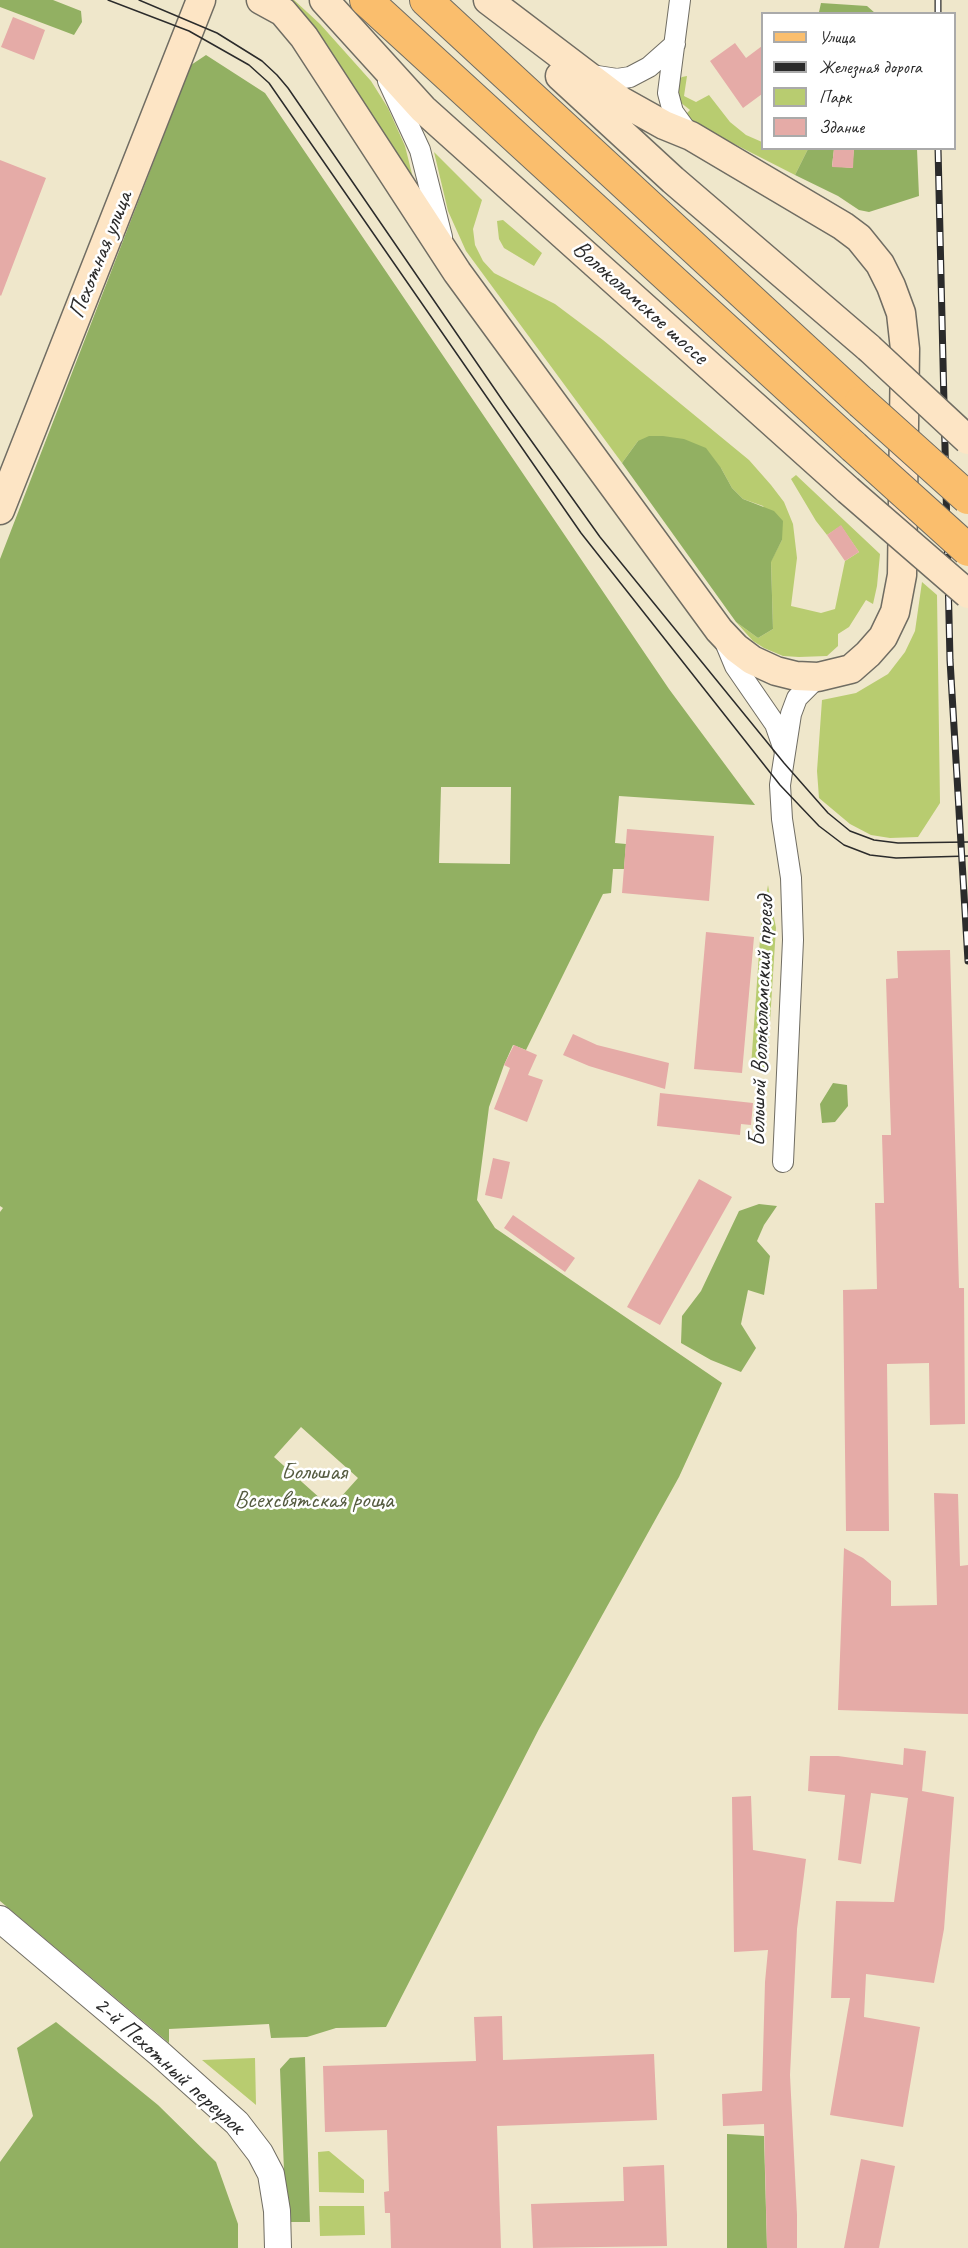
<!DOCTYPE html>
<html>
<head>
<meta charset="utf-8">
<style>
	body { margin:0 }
	#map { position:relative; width:968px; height:2248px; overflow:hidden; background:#efe7cb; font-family:Caveat,sans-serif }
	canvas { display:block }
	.legend { position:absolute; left:761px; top:12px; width:195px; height:138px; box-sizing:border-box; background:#fff; border:2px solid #aaa; margin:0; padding:8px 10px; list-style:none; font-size:18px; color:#2b2b2b }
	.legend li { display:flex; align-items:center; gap:12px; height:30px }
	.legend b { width:30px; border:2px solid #aaa }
</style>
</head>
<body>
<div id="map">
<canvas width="968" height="2248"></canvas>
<ul class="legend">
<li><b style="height:8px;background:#fabe6d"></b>Улица</li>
<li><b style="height:8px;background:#2b2b2b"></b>Железная дорога</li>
<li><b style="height:16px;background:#b8cc70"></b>Парк</li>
<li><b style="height:16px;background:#e5aba7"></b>Здание</li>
</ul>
</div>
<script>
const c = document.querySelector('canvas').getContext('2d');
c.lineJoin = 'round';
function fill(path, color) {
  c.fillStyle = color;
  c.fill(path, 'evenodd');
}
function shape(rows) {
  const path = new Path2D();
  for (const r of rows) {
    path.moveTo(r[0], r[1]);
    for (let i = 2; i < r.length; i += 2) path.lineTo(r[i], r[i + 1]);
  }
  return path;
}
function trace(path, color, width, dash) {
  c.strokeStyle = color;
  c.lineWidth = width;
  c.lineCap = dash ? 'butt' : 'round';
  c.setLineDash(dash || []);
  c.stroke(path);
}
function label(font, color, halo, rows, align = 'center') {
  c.font = font + ' Caveat,sans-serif';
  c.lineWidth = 5;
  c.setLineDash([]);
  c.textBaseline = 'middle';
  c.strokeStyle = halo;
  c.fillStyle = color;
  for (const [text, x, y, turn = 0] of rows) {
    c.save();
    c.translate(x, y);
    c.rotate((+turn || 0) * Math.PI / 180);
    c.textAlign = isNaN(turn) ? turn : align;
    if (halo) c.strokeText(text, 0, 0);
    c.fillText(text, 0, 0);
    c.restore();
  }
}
const green = shape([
	[287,0,294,0,320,24,371,81,388,108,405,146,413,178,300,10],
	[687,76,684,96,696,102,709,95,730,122,746,135,762,142,762,148,808,149,795,175,697,125,684,116,690,110,680,102,675,94,677,81,682,77],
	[434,152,482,200,473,229,475,245,483,261,494,273,555,304,603,340,749,460,771,485,784,502,793,524,797,558,791,606,821,613,835,609,845,561,859,552,841,526,827,535,816,521,791,479,796,475,880,554,877,586,873,604,866,600,849,627,838,634,838,646,827,656,799,657,783,656,764,648,753,641,736,622,758,638,773,629,771,561,782,540,763,506,743,499,732,488,721,468,638,441,622,463,466,251,448,211],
	[503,220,542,253,534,266,504,248,499,239,497,221],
	[922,582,937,595,940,803,918,837,890,838,871,835,850,824,819,798,817,771,822,700,856,693,888,674,905,652,915,631],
	[768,885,776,928,767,1068,751,1067,761,925],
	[255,2058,256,2105,202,2060],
	[329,2151,364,2180,364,2193,319,2192,318,2152],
	[319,2206,364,2206,365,2235,320,2236]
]);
const forest = shape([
	[0,0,53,0,81,11,82,22,74,35,0,7],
	[821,3,867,6,875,13,820,13,819,12],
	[206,55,265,93,669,689,755,805,619,796,615,843,626,844,624,869,613,869,611,893,603,894,526,1050,513,1045,504,1065,489,1107,477,1200,495,1228,722,1383,679,1477,539,1729,386,2027,336,2028,307,2037,271,2038,269,2024,169,2029,169,2043,0,1901,0,1212,3,1208,0,1206,0,559,191,65],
	[441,787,511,787,510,864,439,863],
	[301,1427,358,1478,331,1508,274,1457],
	[808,149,834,149,832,166,852,168,854,149,917,149,919,196,869,212,859,210,838,196,795,175],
	[649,436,663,436,684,439,706,448,721,468,732,488,743,499,774,511,783,521,782,540,771,562,773,629,758,638,736,622,622,463,638,441],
	[833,1083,847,1085,848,1106,835,1122,822,1123,820,1104],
	[759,1204,777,1206,764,1225,757,1241,770,1256,764,1295,748,1290,741,1324,756,1348,741,1372,711,1360,681,1343,682,1316,701,1291,739,1211],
	[56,2022,158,2105,216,2162,238,2224,238,2248,0,2248,0,2162,33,2116,17,2048],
	[305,2057,310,2222,286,2222,280,2069,290,2058],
	[727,2134,764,2136,767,2248,727,2248]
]);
const building = shape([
	[13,17,45,30,34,60,1,47],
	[735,43,746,58,762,46,762,94,743,108,710,61],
	[834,148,854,148,853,168,832,167],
	[0,160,46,178,1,296,0,295],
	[841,525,859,552,845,561,827,535],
	[627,829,714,836,709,901,622,893],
	[706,932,754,937,742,1073,694,1069],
	[950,950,959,1288,964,1288,965,1424,930,1425,929,1363,887,1364,889,1531,846,1531,843,1290,877,1289,875,1203,884,1203,882,1135,891,1135,886,979,898,978,897,951],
	[573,1034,597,1045,669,1063,665,1089,589,1066,563,1055],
	[514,1045,537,1055,528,1075,543,1080,527,1122,494,1109,510,1068,504,1065],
	[660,1093,753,1103,751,1125,741,1124,740,1135,657,1126],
	[493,1158,510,1162,502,1199,485,1195],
	[699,1179,732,1197,660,1325,627,1307],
	[513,1215,575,1258,565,1272,504,1228],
	[934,1493,958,1494,960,1566,968,1565,968,1714,838,1710,844,1548,863,1558,891,1581,891,1606,937,1605],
	[904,1748,926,1751,922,1791,954,1797,944,1929,934,1983,866,1974,864,2017,920,2027,903,2127,830,2115,850,1998,831,1998,836,1901,894,1902,908,1798,871,1793,861,1864,838,1860,845,1795,808,1791,810,1756,838,1756,903,1765],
	[751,1796,753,1850,806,1859,797,1929,790,2075,797,2215,797,2248,767,2248,764,2124,723,2126,722,2094,762,2091,765,1982,768,1950,734,1952,732,1797],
	[502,2016,503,2060,654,2054,657,2120,497,2126,501,2248,391,2248,390,2213,385,2213,384,2192,389,2191,387,2130,325,2132,323,2066,476,2061,474,2017],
	[861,2159,895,2166,879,2248,844,2248],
	[664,2165,667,2246,533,2248,531,2204,624,2201,623,2167]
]);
const minor = shape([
	[680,0,668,93,673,112,689,134],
	[591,75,617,79,630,77,649,67,675,44],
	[388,81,420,150,442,237],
	[725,642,735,666,775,724,783,747],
	[783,1162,793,940,791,878,782,819,780,785,791,714,797,698,818,677]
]);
const tertiary = shape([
	[0,1919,160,2054,237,2123,260,2153,271,2174,277,2211,278,2248]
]);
const secondary = shape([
	[261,0,283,12,304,37,457,272,719,630,736,648,752,660,776,671,796,676,818,677,851,669,868,654,883,637,895,612,902,575,905,349,901,313,891,286,880,264,859,238,843,226,691,136,664,125,621,101,488,0],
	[324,0,423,109,848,490],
	[560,76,673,180,869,348],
	[0,510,201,0]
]);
const primary = shape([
	[366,0,854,447],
	[426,0,861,402]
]);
const tram = shape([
	[108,0,189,31,249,65,269,83,581,533,780,785,819,826,844,845,870,855,896,858,968,856],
	[139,0,217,33,262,61,277,75,288,88,505,404,600,537,784,763,828,813,850,831,874,840,898,843,968,842]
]);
const rail = shape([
	[938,14,938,0],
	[938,148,950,660,968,961]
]);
const secondaryBridge = shape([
	[869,348,968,440],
	[848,490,968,594]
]);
const primaryBridge = shape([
	[861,402,968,498],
	[854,447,968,550]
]);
const streetNames = [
	["Пехотная улица",101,255,-68],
	["Волоколамское шоссе",640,303,42],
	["Большой Волоколамский проезд",762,1021,-88],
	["2-й Пехотный переулок",169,2066,42]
];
const parkNames = [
	["Большая",314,1473],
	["Всехсвятская роща",314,1501]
];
fill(green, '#b8cc70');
fill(forest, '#92b062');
fill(building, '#e5aba7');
trace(minor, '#706d63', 22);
trace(tertiary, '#706d63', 28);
trace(secondary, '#706d63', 31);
trace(primary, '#706d63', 34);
trace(minor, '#fff', 20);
trace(tertiary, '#fff', 26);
trace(secondary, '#fde5c5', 28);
trace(primary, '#fabe6d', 32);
trace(tram, '#2b2b2b', 1.5);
trace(rail, '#2b2b2b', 7);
trace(rail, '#fff', 4.5, [14]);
trace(secondaryBridge, '#706d63', 31, []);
trace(primaryBridge, '#706d63', 34, []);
trace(secondaryBridge, '#fde5c5', 28);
trace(primaryBridge, '#fabe6d', 32);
label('24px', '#2b2b2b', '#fff', streetNames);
label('24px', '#555b40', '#fff', parkNames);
</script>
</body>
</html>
